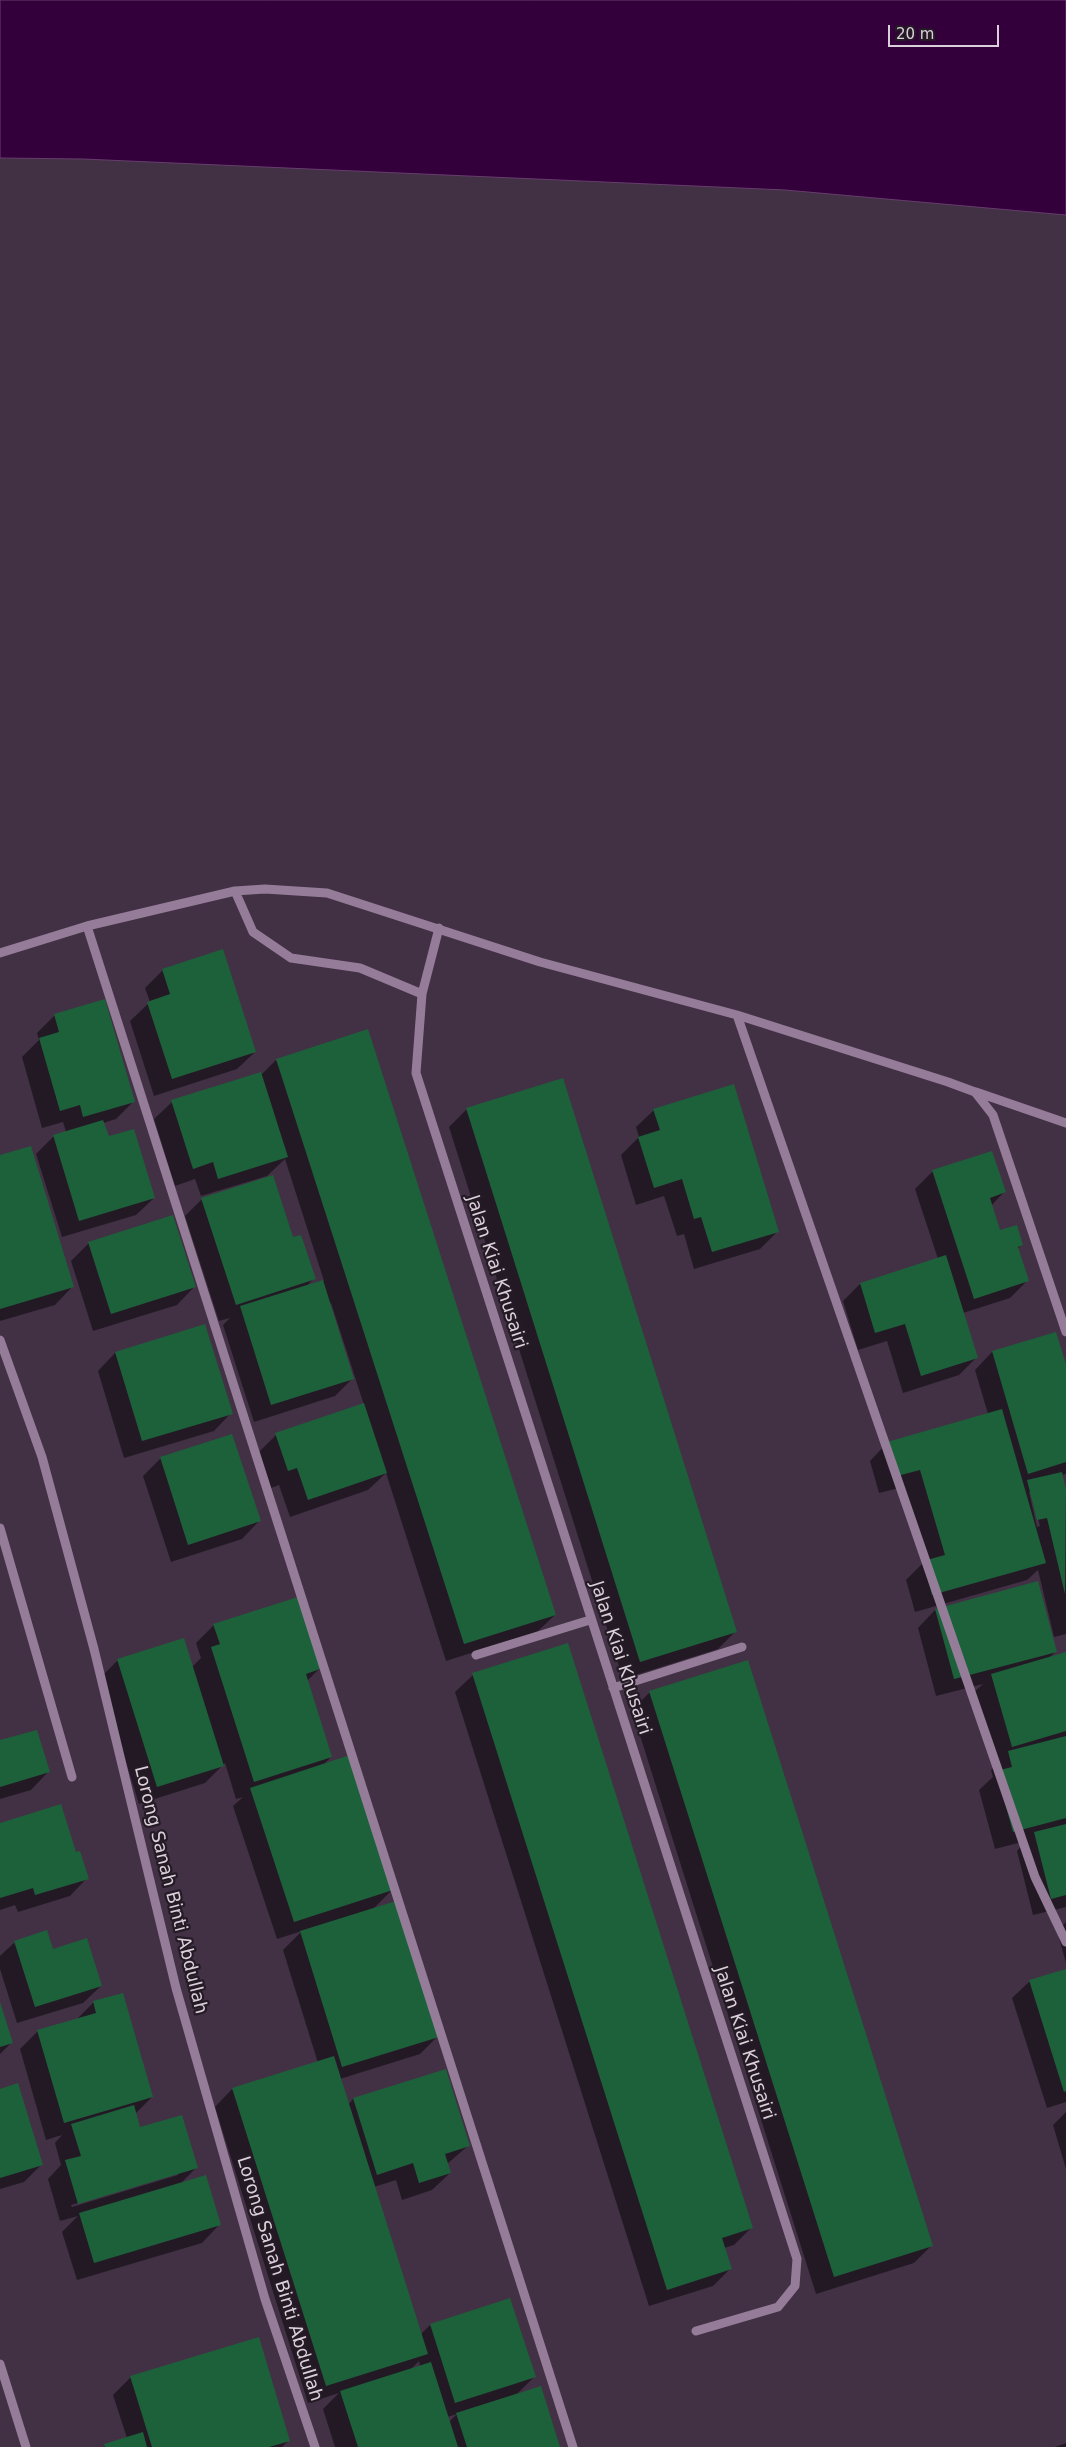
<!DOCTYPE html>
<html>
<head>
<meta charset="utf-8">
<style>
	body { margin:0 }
	#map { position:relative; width:1066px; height:2447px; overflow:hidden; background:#423045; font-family:"DejaVu Sans",sans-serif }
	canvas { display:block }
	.scale { position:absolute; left:888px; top:25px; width:111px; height:22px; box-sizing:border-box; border:2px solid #dbcfdc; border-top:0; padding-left:6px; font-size:15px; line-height:18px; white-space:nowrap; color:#dbcfdc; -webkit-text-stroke:4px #241b25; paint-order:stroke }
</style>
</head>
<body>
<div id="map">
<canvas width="1066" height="2447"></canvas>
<div class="scale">20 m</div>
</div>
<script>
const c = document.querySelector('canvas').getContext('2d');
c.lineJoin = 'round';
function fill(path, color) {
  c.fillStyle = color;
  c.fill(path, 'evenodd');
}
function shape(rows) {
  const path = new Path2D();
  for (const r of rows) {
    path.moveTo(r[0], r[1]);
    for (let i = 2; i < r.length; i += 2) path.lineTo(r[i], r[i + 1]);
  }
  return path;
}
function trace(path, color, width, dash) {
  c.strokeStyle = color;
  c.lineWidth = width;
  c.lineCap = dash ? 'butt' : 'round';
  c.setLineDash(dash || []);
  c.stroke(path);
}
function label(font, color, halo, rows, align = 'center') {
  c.font = font + ' "DejaVu Sans",sans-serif';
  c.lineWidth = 4.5;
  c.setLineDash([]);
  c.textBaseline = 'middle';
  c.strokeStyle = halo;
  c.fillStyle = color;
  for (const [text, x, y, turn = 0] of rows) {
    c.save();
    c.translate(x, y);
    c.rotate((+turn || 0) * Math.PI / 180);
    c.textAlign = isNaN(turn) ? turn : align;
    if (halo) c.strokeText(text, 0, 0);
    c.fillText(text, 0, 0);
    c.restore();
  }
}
const water = shape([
	[0,0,1066,0,1066,215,785,190,83,159,0,158,0,0]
]);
const shadow = shape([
	[163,970,255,1052,237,1069,154,1096,130,1021,150,1002,145,988],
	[55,1015,133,1102,116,1119,103,1123,108,1138,154,1198,136,1215,62,1237,36,1154,54,1136,66,1132,63,1122,42,1128,22,1057,39,1040,37,1033],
	[276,1060,555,1615,537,1632,446,1661,386,1473,368,1490,290,1517,279,1485,271,1488,259,1452,276,1435,364,1405,331,1303,329,1304,353,1378,335,1396,254,1422,223,1325,230,1318,219,1321,185,1216,202,1199,292,1239,314,1278,306,1287,324,1281,285,1159,267,1176,201,1196,195,1179,175,1186,154,1119,172,1102,261,1075],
	[467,1109,736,1631,718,1649,623,1679,449,1127],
	[654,1110,778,1231,760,1249,694,1269,684,1234,677,1236,664,1196,636,1205,621,1155,639,1137,636,1127],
	[0,1157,72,1287,55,1305,0,1321],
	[933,1171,1004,1192,991,1206,999,1232,1022,1245,1017,1249,1027,1281,1010,1298,963,1313,977,1357,959,1375,903,1393,887,1341,858,1350,843,1301,860,1284,938,1259,915,1189],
	[89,1243,194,1287,177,1305,93,1331,71,1261],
	[204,1325,231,1413,214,1431,124,1458,98,1371,115,1353],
	[1056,1333,1066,1368,1066,1474,1061,1475,1066,1490,1066,1634,1054,1637,1038,1570,1027,1580,915,1612,906,1580,924,1562,903,1487,879,1493,870,1461,887,1443,988,1414,975,1370,992,1352],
	[1029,1492,1031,1492,1040,1526,1037,1527],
	[161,1458,259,1521,242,1539,171,1562,143,1476],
	[1037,1583,1056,1651,1049,1658,1066,1653,1066,1907,1033,1915,1017,1851,1026,1841,995,1849,979,1790,993,1777,991,1770,999,1762,974,1692,983,1684,936,1696,918,1628,935,1610],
	[214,1625,319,1669,307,1681,331,1757,322,1766,392,1890,371,1911,437,2037,420,2054,340,2079,348,2105,353,2099,445,2070,469,2145,447,2164,450,2173,432,2190,402,2200,396,2180,374,2187,420,2335,430,2325,535,2376,516,2395,559,2447,335,2447,323,2409,339,2393,308,2403,215,2107,232,2089,318,2063,283,1950,302,1931,277,1939,233,1806,243,1797,236,1799,225,1763,205,1783,139,1804,100,1678,118,1660,192,1667,201,1658,196,1643],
	[419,2361,420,2366,410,2370],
	[457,2414,449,2422,447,2417],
	[747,1661,932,2245,914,2263,816,2294,632,1710,649,1693],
	[473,1675,751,2228,734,2245,724,2248,730,2269,713,2286,649,2306,455,1692],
	[0,1742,48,1772,31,1790,0,1799],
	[0,1824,75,1854,87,1878,70,1896,18,1912,15,1905,0,1910],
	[1066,1922,1066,1963,1057,1931],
	[15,1942,52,1951,101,1986,83,2003,17,2023,0,1969,0,1956],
	[1066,1970,1066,2102,1047,2108,1012,1998,1030,1981],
	[94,2002,152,2097,135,2114,140,2129,197,2167,180,2184,219,2225,202,2243,77,2280,62,2232,78,2216,60,2221,48,2179,61,2165,55,2143,62,2135,46,2140,20,2049,38,2031,76,2020],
	[178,2173,178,2175,72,2207,71,2205],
	[0,2005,12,2042,0,2054],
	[0,2090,42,2164,24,2182,0,2189],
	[1066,2112,1066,2169,1053,2125],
	[131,2377,289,2440,282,2447,103,2447,127,2438,113,2395],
	[1066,2443,1066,2447,1055,2447]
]);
const building = shape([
	[223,949,256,1052,172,1079,147,1002,170,994,162,969],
	[105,999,135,1102,83,1117,80,1105,60,1111,39,1038,59,1032,54,1014],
	[368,1029,556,1615,464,1644,276,1059],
	[261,1072,288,1157,218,1179,213,1162,193,1169,171,1100],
	[563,1078,737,1632,640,1662,466,1108],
	[734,1084,779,1232,712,1252,701,1217,694,1219,682,1179,654,1188,638,1137,660,1130,653,1109],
	[103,1120,109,1136,134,1129,155,1198,79,1221,53,1135],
	[31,1146,74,1287,0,1309,0,1155],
	[992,1151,1006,1192,990,1198,1000,1230,1017,1225,1023,1245,1018,1247,1029,1281,974,1299,932,1170],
	[273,1175,293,1237,301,1235,316,1279,236,1305,201,1198],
	[173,1215,196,1287,111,1314,88,1242],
	[946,1255,978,1358,921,1376,905,1324,875,1333,860,1283],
	[323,1280,354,1379,271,1405,240,1306],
	[205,1324,233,1414,142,1441,115,1352],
	[1056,1332,1066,1364,1066,1462,1028,1474,992,1351],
	[364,1403,387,1473,308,1500,297,1468,288,1471,275,1433],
	[1002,1409,1046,1563,932,1595,923,1561,945,1555,920,1470,897,1476,887,1442],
	[232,1434,261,1521,188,1545,160,1457],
	[1062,1472,1066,1489,1065,1594,1047,1518,1037,1520,1027,1480],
	[1038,1581,1057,1652,954,1679,935,1609],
	[298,1597,320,1669,306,1674,332,1757,254,1782,211,1647,220,1644,213,1624],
	[184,1638,224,1766,157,1787,117,1659],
	[568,1643,753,2228,722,2238,732,2269,667,2290,472,1673],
	[1066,1652,1066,1731,1012,1747,991,1674],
	[748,1660,933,2246,834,2277,649,1691],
	[37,1730,50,1772,0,1787,0,1740],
	[1066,1736,1066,1818,1013,1832,996,1771,1012,1767,1008,1751],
	[350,1755,393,1890,294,1922,250,1788],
	[61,1804,76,1852,80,1851,89,1879,35,1895,33,1888,0,1898,0,1823],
	[1066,1824,1066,1895,1051,1899,1034,1832],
	[396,1901,439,2037,342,2067,300,1931],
	[47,1930,53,1949,87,1938,102,1986,35,2007,14,1941],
	[1066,1969,1066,2091,1064,2092,1029,1980],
	[123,1993,153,2097,64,2123,37,2030,96,2013,93,2001],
	[0,2002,13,2043,0,2047],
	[334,2056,428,2354,326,2386,232,2088],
	[446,2069,470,2146,445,2154,451,2173,419,2183,413,2163,377,2175,353,2098],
	[18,2083,43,2165,0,2178,0,2089],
	[134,2105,140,2127,182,2115,198,2168,78,2204,65,2160,81,2156,71,2124],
	[206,2175,221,2225,94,2263,79,2213],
	[510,2298,536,2377,455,2403,430,2324],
	[259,2337,290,2441,269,2447,152,2447,130,2376],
	[431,2362,458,2447,358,2447,340,2391],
	[541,2386,560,2447,467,2447,456,2413],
	[143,2432,147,2447,105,2447,104,2444]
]);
const minor = shape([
	[235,891,253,932,291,958,360,968,422,994],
	[87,926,573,2447],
	[439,928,422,994,416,1073,797,2259,795,2286,778,2307,696,2331],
	[0,953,87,926,235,891,265,889,327,893,540,962,737,1015,948,1082,975,1092,993,1115,1066,1332],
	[737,1015,1035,1877,1066,1942],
	[976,1092,1066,1123],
	[0,1340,42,1457,94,1649,176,1988,265,2299,315,2447],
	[0,1528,72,1777],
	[476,1655,590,1620],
	[613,1688,742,1647],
	[0,2364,26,2447]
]);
const streetNames = [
	["Jalan Kiai Khusairi",496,1272,72],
	["Jalan Kiai Khusairi",620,1658,72],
	["Lorong Sanah Binti Abdullah",170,1890,76],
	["Jalan Kiai Khusairi",744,2043,72],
	["Lorong Sanah Binti Abdullah",279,2279,73]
];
fill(water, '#34003c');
trace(water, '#663e6c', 1);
fill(shadow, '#0007');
fill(building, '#1d613b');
trace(minor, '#957c99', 9);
label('18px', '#dbcfdc', '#241b25', streetNames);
</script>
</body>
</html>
